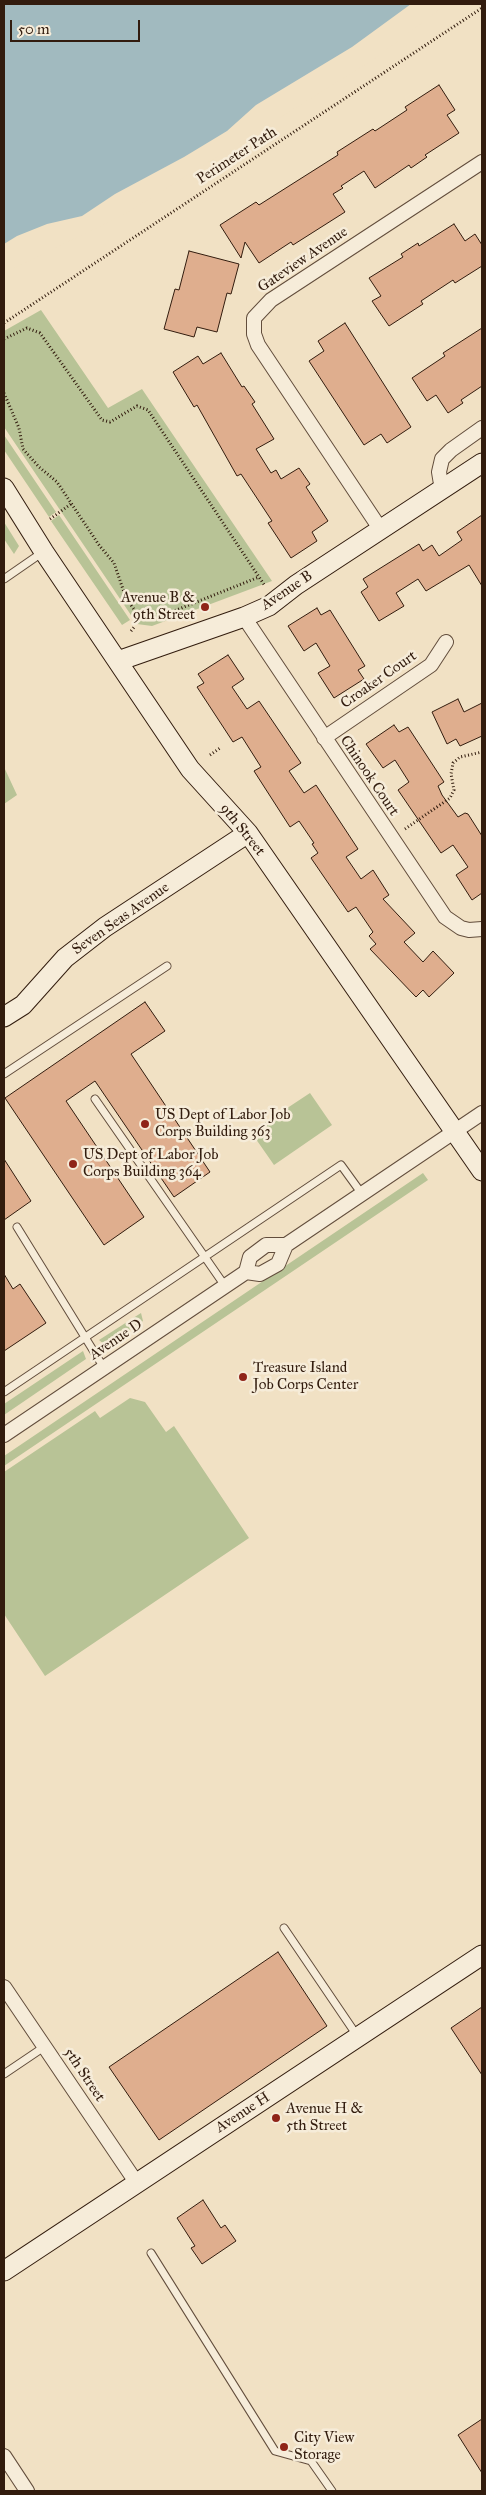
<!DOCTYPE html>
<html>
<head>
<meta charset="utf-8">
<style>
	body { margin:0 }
	#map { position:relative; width:486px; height:2495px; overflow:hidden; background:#f1e1c4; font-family:"IM FELL Great Primer",serif }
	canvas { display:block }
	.frame { position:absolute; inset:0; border:5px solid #321c0e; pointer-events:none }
	.scale { position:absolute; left:10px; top:20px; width:130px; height:22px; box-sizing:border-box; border:2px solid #321c0e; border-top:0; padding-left:6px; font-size:15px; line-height:18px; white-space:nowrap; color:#321c0e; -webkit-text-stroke:4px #f6ecd9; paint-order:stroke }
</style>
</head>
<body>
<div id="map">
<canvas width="486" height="2495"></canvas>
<div class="frame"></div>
<div class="scale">50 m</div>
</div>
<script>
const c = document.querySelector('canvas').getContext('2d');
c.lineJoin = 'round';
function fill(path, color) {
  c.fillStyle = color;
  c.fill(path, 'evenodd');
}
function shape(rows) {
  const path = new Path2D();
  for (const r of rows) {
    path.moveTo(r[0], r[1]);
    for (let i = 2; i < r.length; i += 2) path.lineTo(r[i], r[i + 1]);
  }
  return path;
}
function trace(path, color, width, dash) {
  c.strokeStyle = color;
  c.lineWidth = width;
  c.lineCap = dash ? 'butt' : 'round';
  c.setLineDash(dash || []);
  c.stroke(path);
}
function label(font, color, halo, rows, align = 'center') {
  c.font = font + ' "IM FELL Great Primer",serif';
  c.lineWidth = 5;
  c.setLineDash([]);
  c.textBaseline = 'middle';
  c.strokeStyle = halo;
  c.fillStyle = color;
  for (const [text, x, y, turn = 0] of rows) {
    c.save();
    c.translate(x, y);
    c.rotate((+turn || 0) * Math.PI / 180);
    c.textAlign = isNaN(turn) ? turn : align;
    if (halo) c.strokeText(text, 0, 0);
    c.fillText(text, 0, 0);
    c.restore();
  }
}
const green = shape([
	[41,310,108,408,142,389,272,581,152,626,137,624,4,427,4,331],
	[4,435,56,512,49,517,4,450],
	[59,515,130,620,122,625,51,521],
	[4,522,19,546,14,554,4,539],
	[4,767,17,795,4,804],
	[310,1093,332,1125,274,1165,251,1132],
	[423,1173,428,1180,4,1466,4,1456],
	[141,1313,143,1321,106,1346,99,1340],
	[83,1351,86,1359,4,1415,4,1404],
	[130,1398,145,1402,166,1432,174,1426,249,1538,45,1676,4,1614,4,1472,95,1411,100,1418]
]);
const water = shape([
	[4,4,444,4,4,270,4,4]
]);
const pier = shape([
	[411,4,447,4,374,59,125,214,4,273,4,244,17,236,47,224,82,216,115,194,184,157,227,131,256,105,352,47]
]);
const building = shape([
	[439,85,455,110,447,115,459,133,425,155,427,157,411,168,409,165,375,188,364,171,341,186,343,188,333,194,345,212,293,245,291,242,259,263,245,242,241,258,220,225,256,202,259,205,338,155,337,152,373,129,375,131,407,110,405,107,439,85],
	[454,224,465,241,475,234,482,245,482,266,455,283,453,280,421,301,423,304,389,326,372,301,381,296,369,278,403,257,401,254,418,243,419,246,454,224],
	[189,251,239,264,231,294,227,293,217,332,197,327,194,337,164,329,175,289,179,290,189,251],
	[345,323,411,427,387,443,381,434,364,445,309,361,324,351,318,341,345,323],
	[482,328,482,386,461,400,463,403,448,413,436,395,427,401,412,378,445,356,443,353,482,328],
	[221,353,242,387,244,386,255,402,252,404,274,439,256,449,271,473,276,470,281,479,299,468,310,484,306,487,328,521,312,532,317,541,291,558,268,523,272,521,241,474,237,476,197,405,194,407,173,372,198,356,203,364,221,353],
	[482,515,482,586,469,565,426,591,418,579,396,593,404,606,379,621,361,592,368,587,363,579,419,544,423,551,432,545,439,556,462,540,457,532,482,515],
	[317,608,321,615,330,610,365,666,358,670,364,679,334,698,318,673,330,666,316,643,304,651,288,626,317,608],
	[228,655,244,679,232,687,247,709,259,701,301,763,289,771,304,793,316,785,358,849,346,857,361,879,373,870,389,895,383,899,415,933,404,942,423,962,433,951,454,973,429,997,423,990,416,997,370,949,376,944,369,936,373,932,356,907,348,912,311,858,318,853,312,844,314,843,299,821,290,827,254,771,261,767,242,737,233,742,197,687,204,683,198,674,228,655],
	[458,699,464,712,482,703,482,736,460,746,456,739,447,744,432,712,458,699],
	[394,725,399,732,408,727,444,782,438,786,442,795,458,817,465,813,468,814,482,836,482,893,472,900,456,875,468,867,453,845,441,853,398,790,409,782,395,760,383,768,366,744,394,725],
	[145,1002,165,1031,131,1054,210,1172,174,1197,95,1081,66,1101,144,1217,104,1245,5,1098,145,1002],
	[4,1159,31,1201,4,1220,4,1159],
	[4,1274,13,1289,20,1284,46,1323,4,1351,4,1274],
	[278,1952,327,2026,159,2140,109,2067,278,1952],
	[482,2007,482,2075,451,2028,482,2007],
	[203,2200,221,2228,225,2225,236,2241,202,2264,191,2248,195,2246,177,2218,203,2200],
	[482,2419,482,2473,458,2435,482,2419]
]);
const path = shape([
	[4,323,482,8],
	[4,339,27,328,40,333,102,420,110,422,137,406,148,410,265,586],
	[4,393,19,428,23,449,39,467,57,482,99,545,114,563,126,598,141,619,154,619,259,577],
	[50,519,71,504],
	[131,631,135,626],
	[210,755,220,748],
	[405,829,450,798,454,790,451,774,453,763,460,757,482,752]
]);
const lane = shape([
	[4,579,43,552],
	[4,1074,167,966],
	[95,1099,225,1286],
	[17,1227,104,1368],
	[4,1392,341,1165,362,1194],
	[284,1928,358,2037],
	[4,2074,44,2047],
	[151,2253,275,2451,311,2461,332,2491]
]);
const street = shape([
	[442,490,439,472,442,459,451,450,482,428],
	[381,530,258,345,254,334,254,318,271,300,482,162],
	[244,617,445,917,461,928,469,930,482,929],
	[324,738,431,665,446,642],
	[246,1272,260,1274,278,1264,286,1245],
	[4,1435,246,1272,250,1257,266,1245,286,1245,482,1113],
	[4,1987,136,2182],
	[4,2456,27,2491]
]);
const secondary = shape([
	[4,488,44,552,190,769,248,833,482,1171],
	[118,661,244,617,269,606,296,585,482,463],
	[4,1017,23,1005,65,958,105,927,248,833],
	[4,2271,482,1955]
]);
const markers = [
	[205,607,5,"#8f2418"],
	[145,1124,5,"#8f2418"],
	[73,1164,5,"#8f2418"],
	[243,1377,5,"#8f2418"],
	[276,2118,5,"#8f2418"],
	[284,2447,5,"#8f2418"]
];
const streetNames = [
	["Perimeter Path",237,156,-33],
	["Gateview Avenue",303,260,-34],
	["Avenue B",287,591,-34],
	["Croaker Court",379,680,-35],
	["Chinook Court",369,776,56],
	["9th Street",242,830,51],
	["Seven Seas Avenue",121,919,-35],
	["Avenue D",116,1340,-34],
	["5th Street",84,2075,56],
	["Avenue H",243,2113,-33]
];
const poiNames = [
	["Avenue B &",195,598,"right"],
	["9th Street",195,615,"right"],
	["US Dept of Labor Job",155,1115],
	["Corps Building 363",155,1132],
	["US Dept of Labor Job",83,1155],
	["Corps Building 364",83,1172],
	["Treasure Island",253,1368],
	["Job Corps Center",253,1385],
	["Avenue H &",286,2109],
	["5th Street",286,2126],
	["City View",294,2438],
	["Storage",294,2455]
];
fill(green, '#b8c396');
fill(water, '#a1babf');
trace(water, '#757b78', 1);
fill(pier, '#f1e1c4');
fill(building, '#dfae8e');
trace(building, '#321c0e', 1);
trace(lane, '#624d3c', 9);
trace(street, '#624d3c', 16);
trace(secondary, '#321c0e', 21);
trace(path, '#321c0e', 3, [1, 2.5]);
trace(lane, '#f6ecd9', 7);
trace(street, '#f6ecd9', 14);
trace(secondary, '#f6ecd9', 19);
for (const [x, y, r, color] of markers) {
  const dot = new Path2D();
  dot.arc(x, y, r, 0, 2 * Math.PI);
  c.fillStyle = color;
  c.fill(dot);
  trace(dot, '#f6ecd9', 2);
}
label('15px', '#321c0e', '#f6ecd9', streetNames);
label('15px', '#321c0e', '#f6ecd9', poiNames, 'left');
</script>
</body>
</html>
